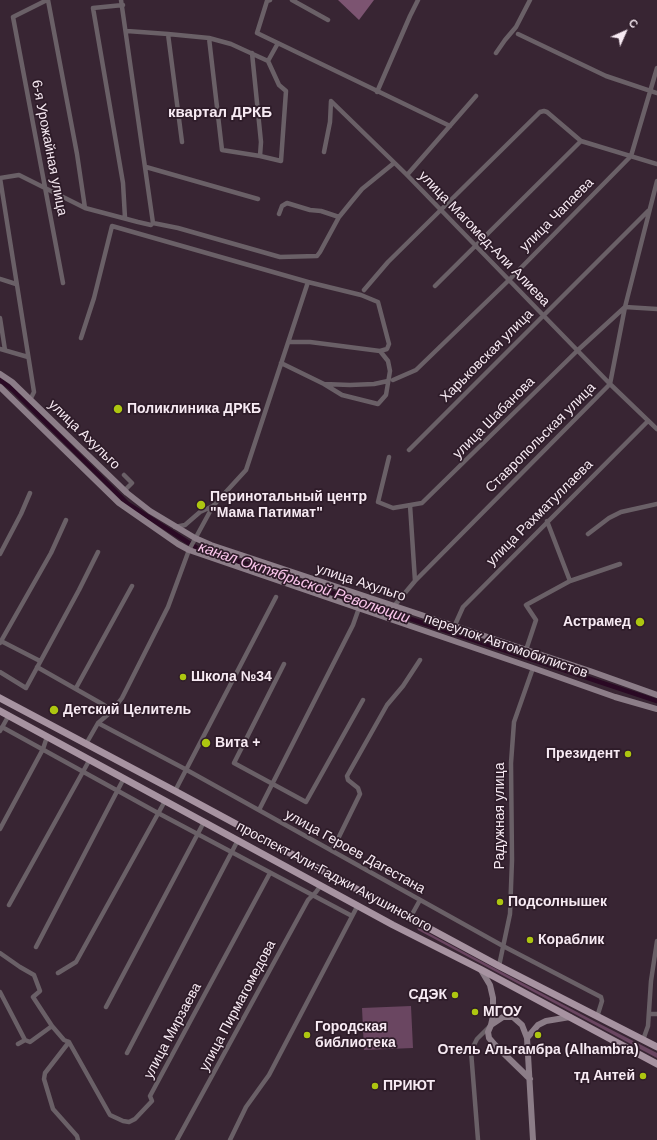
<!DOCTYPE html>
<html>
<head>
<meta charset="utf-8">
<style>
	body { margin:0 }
	#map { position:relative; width:657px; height:1140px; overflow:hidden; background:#382533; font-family:Arial,sans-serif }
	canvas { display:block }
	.north { position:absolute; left:605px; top:12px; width:40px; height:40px; -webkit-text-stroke:3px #2e1c29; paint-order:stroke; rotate:45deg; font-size:11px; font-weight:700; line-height:16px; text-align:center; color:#f7eaf3 }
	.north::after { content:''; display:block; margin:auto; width:14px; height:18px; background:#f7eaf3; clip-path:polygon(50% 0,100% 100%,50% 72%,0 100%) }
</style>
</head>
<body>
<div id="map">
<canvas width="657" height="1140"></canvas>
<div class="north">С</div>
</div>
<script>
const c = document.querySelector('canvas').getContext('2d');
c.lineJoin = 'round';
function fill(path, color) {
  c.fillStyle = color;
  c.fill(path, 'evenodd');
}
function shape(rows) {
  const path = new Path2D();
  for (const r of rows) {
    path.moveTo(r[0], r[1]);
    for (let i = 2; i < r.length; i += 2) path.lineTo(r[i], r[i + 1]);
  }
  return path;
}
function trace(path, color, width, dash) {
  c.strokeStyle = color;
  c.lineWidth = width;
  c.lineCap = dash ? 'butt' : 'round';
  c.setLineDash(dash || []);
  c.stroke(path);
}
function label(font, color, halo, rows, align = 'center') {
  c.font = font + ' Arial,sans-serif';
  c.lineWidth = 3.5;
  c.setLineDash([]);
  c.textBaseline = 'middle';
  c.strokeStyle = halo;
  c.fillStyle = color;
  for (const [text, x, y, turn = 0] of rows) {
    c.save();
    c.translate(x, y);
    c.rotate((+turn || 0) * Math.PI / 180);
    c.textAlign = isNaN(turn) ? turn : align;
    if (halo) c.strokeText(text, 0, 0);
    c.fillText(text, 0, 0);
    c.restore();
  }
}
const green = shape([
	[417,927,594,1021,657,1053,657,1058,418,930],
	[411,1006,413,1048,364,1050,362,1008]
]);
const forest = shape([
	[338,0,374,0,359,20]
]);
const canal = shape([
	[0,380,13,390,128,504,200,550,225,557,657,701]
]);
const street = shape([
	[47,0,13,17,63,283],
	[48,0,77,154,85,208],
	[270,0,267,1,257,33,450,126],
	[292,0,328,20],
	[123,5,93,8,123,183,125,218],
	[127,31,168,34,209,38,231,44,268,61,278,43],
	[168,34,182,142],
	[518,34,606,76,657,93],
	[209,38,222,150,260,156,281,161,286,91,279,85,268,61],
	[252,53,261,142,260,156],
	[496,53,505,40,516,27,530,0],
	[377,92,410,16,418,0],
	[324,152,330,122,331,101,407,175,610,384,657,429],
	[146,167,258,199],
	[407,175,476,96],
	[279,214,282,206,287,203,310,210,321,211,339,217],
	[153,223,178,228,280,257,317,256,320,252,339,217,352,201,362,189,394,163],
	[0,279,16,284],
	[435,286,581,141],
	[364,290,388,262,540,112,544,111,547,112,581,141,657,164],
	[0,318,5,350],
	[81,338,94,298,112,226,308,282,361,295,378,302,389,344,387,349,380,351,388,361,390,371,386,395,378,404,342,395,324,384],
	[289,342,310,342,380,351],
	[0,349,28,357],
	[281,363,324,384,350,385,374,384,388,381],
	[393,380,416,370,509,280,631,156,657,68],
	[30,400,34,392,0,178,19,175,85,208,138,222,151,225,153,223,121,0],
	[409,450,648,211],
	[389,457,378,502,393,508,422,503,578,350,625,307,657,309],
	[124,475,132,483,124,491],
	[410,505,415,581],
	[547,521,570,581],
	[175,527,185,525,200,512,213,506],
	[588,534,609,518,621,512,657,504],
	[0,554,21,514,30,493],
	[394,606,415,581,610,384,625,307,657,181],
	[454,627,463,607,648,421],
	[1,641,40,661],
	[0,643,51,553,66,520],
	[526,650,536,620,526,605,570,581,620,564],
	[284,664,234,763,306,802,363,700],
	[37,667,104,705,112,711],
	[0,672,26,688,79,590,98,552],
	[76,688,132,586],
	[98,723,185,769,503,946,601,997,602,1001,597,1017],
	[2,727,158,813,352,916],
	[0,731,9,715],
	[86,744,98,723,112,711,122,698,168,607,189,550,213,506,246,470,308,282],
	[175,791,276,597],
	[259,810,353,625,359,608],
	[0,829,43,749,47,737],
	[332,851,360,794,358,788,348,780,347,776,387,705,403,686,420,660],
	[9,905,90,759],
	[410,918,420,900],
	[36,947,124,778],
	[0,953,20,967,34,975,40,991,33,997,52,1026,64,1040,69,1042],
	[499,966,510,914,512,860,511,763,514,722,533,668],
	[58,973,76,962,165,801],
	[0,992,25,1040],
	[106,1007,204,822],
	[649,1014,657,1014],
	[643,1040,648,1026,651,981,657,941],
	[69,1042,110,1115,123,1121,129,1122,135,1119,152,1101,150,1096,270,873],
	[69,1042,45,1073,44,1079,53,1109,77,1136,78,1140],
	[18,1044,25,1040,30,1042,52,1026],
	[127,1053,238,840],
	[177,1140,308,900,316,892,321,885],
	[230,1140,246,1107,269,1075,358,905],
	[478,1140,471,1051,477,1039,490,1026]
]);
const secondary = shape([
	[0,374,12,382,127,493,150,511,195,538,211,545,590,671,657,695],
	[0,387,119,503,178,544,189,550,533,668,615,697,657,709],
	[481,970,490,985,493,998,493,1016,491,1025,488,1032,489,1038,495,1045,530,1079],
	[491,1025,503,1017,513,1017,522,1025,527,1038],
	[533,1140,527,1038,538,1025,546,1021,570,1017]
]);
const primary = shape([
	[0,698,175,791,499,966,657,1047],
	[0,711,393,925,480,969,657,1064]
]);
const markers = [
	[118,409,5,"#adc610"],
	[201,505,5,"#adc610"],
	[640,622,5,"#adc610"],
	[183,677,4,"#adc610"],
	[54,710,5,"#adc610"],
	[206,743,5,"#adc610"],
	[628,754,4,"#adc610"],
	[500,902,4,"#adc610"],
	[530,940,4,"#adc610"],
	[455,995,4,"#adc610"],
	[475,1012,4,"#adc610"],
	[307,1035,4,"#adc610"],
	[538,1035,4,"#adc610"],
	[643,1076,4,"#adc610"],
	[375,1086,4,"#adc610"]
];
const streetNames = [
	["6-я Урожайная улица",49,148,79],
	["улица Чапаева",557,215,-45],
	["улица Магомед-Али Алиева",484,239,46],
	["Харьковская улица",487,356,-45],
	["улица Шабанова",494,418,-45],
	["улица Ахульго",84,435,44],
	["Ставропольская улица",541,438,-45],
	["улица Рахматуллаева",540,513,-45],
	["улица Ахульго",361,583,18],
	["переулок Автомобилистов",506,646,19],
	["Радужная улица",500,816,-90],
	["улица Героев Дагестана",355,852,29],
	["проспект Али-Гаджи Акушинского",334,877,28],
	["улица Пирмагомедова",238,1006,-62],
	["улица Мирзаева",173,1031,-62]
];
const poiNames = [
	["Поликлиника ДРКБ",127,409],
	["Перинотальный центр",210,497],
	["\"Мама Патимат\"",210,513],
	["Астрамед",631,622,"right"],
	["Школа №34",191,677],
	["Детский Целитель",63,710],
	["Вита +",215,743],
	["Президент",620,754,"right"],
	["Подсолнышек",508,902],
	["Кораблик",538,940],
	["СДЭК",447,995,"right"],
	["МГОУ",483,1012],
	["Городская",315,1027],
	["библиотека",315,1043],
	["Отель Альгамбра (Alhambra)",538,1050,"center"],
	["тд Антей",635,1076,"right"],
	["ПРИЮТ",383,1086]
];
const neighbourhoodNames = [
	["квартал ДРКБ",220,113]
];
const waterNames = [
	["канал Октябрьской Революции",304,583,19]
];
fill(green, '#6a4661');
fill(forest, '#7c5471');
trace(canal, '#2a0924', 4.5);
trace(street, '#6a6067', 4.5);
trace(secondary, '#8c7d88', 6);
trace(primary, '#a793a1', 7);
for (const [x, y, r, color] of markers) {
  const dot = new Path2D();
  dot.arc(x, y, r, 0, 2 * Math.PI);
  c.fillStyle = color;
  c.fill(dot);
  trace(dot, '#2e1c29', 1.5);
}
label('14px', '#f7eaf3', '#2e1c29', streetNames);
label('bold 14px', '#f7eaf3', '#2e1c29', poiNames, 'left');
label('bold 15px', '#f7eaf3', '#2e1c29', neighbourhoodNames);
label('italic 15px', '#fcc7ed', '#2e1c29', waterNames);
</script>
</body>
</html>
